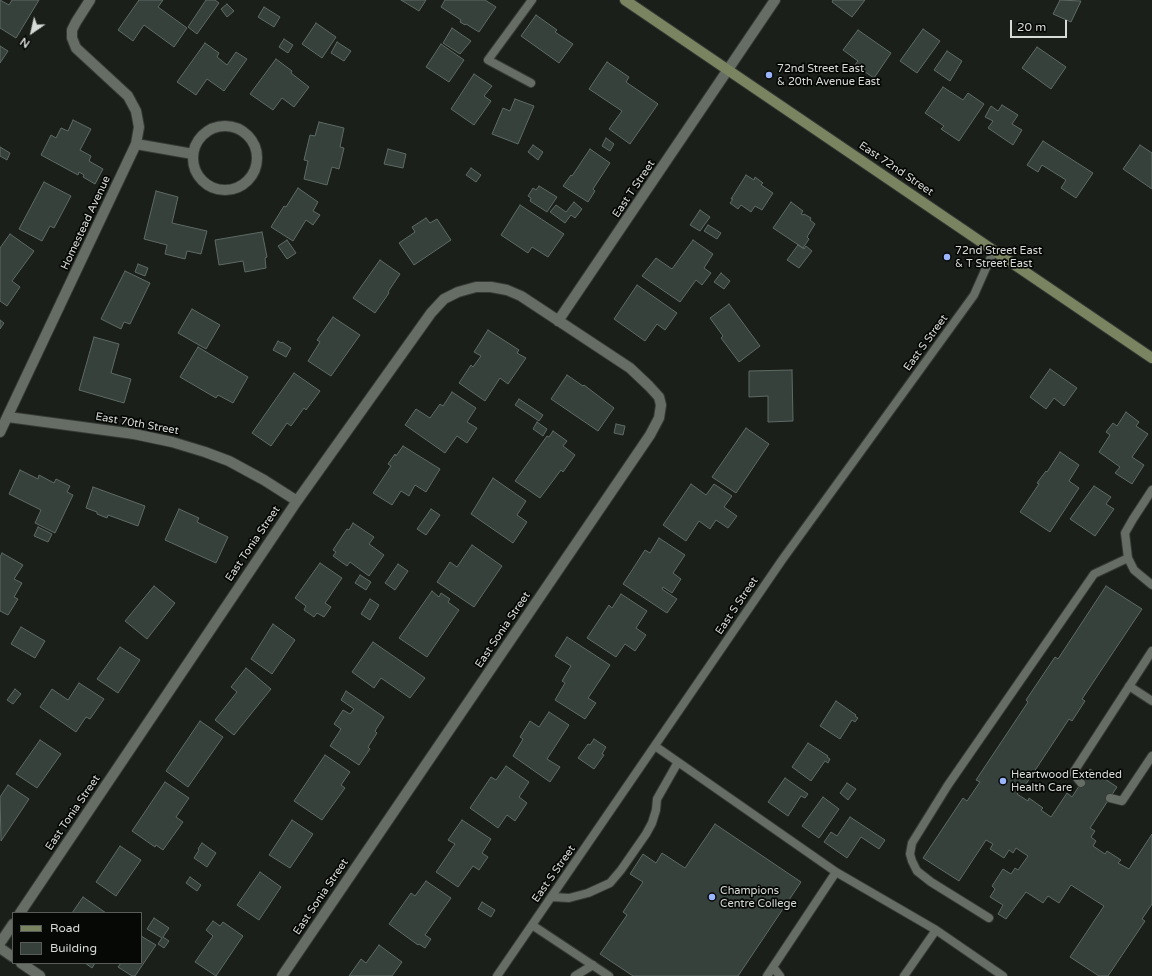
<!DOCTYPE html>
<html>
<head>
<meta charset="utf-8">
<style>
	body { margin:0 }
	#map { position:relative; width:1152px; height:976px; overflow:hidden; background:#1a1f19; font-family:"Varela Round",sans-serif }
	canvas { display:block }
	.legend { position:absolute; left:12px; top:912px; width:130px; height:52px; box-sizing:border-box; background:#060806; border:1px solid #5a5c5a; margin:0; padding:5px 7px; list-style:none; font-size:12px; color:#d7dbd7 }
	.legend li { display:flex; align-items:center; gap:8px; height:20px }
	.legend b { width:20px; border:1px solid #5a5c5a }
	.north { position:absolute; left:12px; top:12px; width:40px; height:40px; -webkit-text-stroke:3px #060806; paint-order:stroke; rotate:214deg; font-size:11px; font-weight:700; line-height:16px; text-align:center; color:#d7dbd7 }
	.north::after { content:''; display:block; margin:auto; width:14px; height:18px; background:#d7dbd7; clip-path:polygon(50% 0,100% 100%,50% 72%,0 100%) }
	.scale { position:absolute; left:1010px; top:20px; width:57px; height:18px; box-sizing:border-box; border:2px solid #d7dbd7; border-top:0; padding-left:5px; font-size:12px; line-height:14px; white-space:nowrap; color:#d7dbd7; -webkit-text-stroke:3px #060806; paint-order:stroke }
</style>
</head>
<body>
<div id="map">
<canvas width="1152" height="976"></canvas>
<ul class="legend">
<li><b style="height:5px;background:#7b8460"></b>Road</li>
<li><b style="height:11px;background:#37413c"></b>Building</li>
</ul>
<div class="north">N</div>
<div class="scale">20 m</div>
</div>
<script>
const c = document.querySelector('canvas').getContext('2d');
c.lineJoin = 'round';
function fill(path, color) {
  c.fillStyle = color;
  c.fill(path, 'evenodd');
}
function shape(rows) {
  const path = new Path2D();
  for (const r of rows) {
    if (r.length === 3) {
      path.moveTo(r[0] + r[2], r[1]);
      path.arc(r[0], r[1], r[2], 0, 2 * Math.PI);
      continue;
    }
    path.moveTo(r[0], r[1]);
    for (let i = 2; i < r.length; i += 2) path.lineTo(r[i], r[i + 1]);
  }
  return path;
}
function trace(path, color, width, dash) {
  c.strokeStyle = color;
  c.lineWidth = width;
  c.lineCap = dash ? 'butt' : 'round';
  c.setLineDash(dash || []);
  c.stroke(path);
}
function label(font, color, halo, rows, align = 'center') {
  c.font = font + ' "Varela Round",sans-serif';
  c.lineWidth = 3.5;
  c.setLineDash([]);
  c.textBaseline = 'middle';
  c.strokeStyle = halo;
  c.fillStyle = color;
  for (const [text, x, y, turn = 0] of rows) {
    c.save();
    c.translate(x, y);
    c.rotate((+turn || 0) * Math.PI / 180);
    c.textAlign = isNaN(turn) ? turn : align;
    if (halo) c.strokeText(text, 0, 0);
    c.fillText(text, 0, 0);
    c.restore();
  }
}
const building = shape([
	[0,0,9,5,12,0,39,0,16,38,0,28,0,0],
	[139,0,163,0,158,7,187,28,174,47,144,25,133,41,118,30,139,0],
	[206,0,215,0,219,3,197,34,188,27,206,0],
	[401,0,426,0,419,11,401,0],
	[445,0,485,0,496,7,479,32,466,24,465,25,460,22,461,20,441,7,445,0],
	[833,0,865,0,852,17,832,2,833,0],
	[1060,0,1081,1,1071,22,1053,14,1060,0],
	[227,4,234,11,227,17,221,9,227,4],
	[264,7,280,17,274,27,258,17,264,7],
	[536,15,557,30,555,32,573,44,559,63,521,36,536,15],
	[316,23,336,37,322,58,302,44,316,23],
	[452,28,471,41,460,54,443,43,452,28],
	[923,29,940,41,917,73,900,61,923,29],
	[858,30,891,53,874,78,855,65,858,61,843,50,858,30],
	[284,39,293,45,288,53,279,47,284,39],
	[337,42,351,51,344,61,331,53,337,42],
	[205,43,219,53,217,57,227,65,236,52,247,59,224,91,207,79,196,95,177,82,205,43],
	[441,44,464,60,449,82,426,67,441,44],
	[0,46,8,51,0,63,0,46],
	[1037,47,1066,67,1051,89,1022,68,1037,47],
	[947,51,962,61,950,81,934,70,947,51],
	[276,59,292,71,291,73,309,87,294,107,282,98,273,110,250,94,276,59],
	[607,62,629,77,626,82,658,104,630,144,609,129,622,111,589,89,607,62],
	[474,74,492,86,484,96,491,101,474,125,451,109,474,74],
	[943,87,963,100,968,93,984,104,959,141,941,129,944,126,925,113,943,87],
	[515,99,534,106,518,144,492,134,503,108,510,111,515,99],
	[1002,105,1018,115,1012,124,1022,130,1013,145,988,128,993,121,985,117,991,106,998,111,1002,105],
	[73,120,91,129,80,150,91,156,89,161,103,169,95,184,83,177,84,175,79,172,78,175,41,155,51,135,56,138,61,128,68,131,73,120],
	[319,122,344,128,340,147,344,148,339,169,332,167,327,185,304,179,308,161,304,160,310,135,315,136,319,122],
	[606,138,614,144,610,151,602,146,606,138],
	[1043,141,1093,173,1076,198,1061,188,1066,180,1042,165,1038,172,1027,165,1043,141],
	[533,145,543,152,538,160,528,152,533,145],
	[1140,145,1152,153,1152,189,1123,169,1140,145],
	[0,147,10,153,7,160,0,156,0,147],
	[388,149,406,154,403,168,384,164,388,149],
	[590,149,610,163,593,189,595,191,588,202,563,186,571,175,572,176,590,149],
	[471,168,481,175,476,182,466,175,471,168],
	[746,175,754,180,755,177,763,183,761,185,773,193,762,210,755,206,751,212,741,205,738,209,730,203,733,199,731,199,746,175],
	[44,182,71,196,54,228,50,226,42,241,19,229,44,182],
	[539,186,557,197,547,212,530,201,531,198,528,196,533,188,536,190,539,186],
	[298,188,318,202,313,211,320,215,313,225,306,220,293,241,271,227,284,206,286,207,298,188],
	[156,191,178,197,172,223,207,231,201,254,187,251,185,259,165,254,167,245,144,239,156,191],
	[574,202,582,209,575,218,571,215,565,223,550,212,556,205,566,212,574,202],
	[791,202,803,211,801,214,803,215,804,214,811,218,810,220,815,224,807,237,809,239,803,248,773,228,791,202],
	[520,205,564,234,548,257,532,247,528,253,501,235,520,205],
	[700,210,710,217,700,231,690,225,700,210],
	[426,218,430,223,437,219,451,240,414,265,399,243,415,232,412,227,426,218],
	[708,225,721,233,717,239,704,231,708,225],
	[262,232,267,257,265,258,266,268,245,272,243,261,219,265,215,240,262,232],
	[10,234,34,251,12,281,20,287,7,306,0,301,0,248,10,234],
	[287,240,296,253,287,259,278,246,287,240],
	[693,240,713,254,704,268,711,273,702,285,696,280,680,302,642,276,656,258,672,269,693,240],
	[798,245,804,249,806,246,812,251,799,268,787,260,798,245],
	[380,260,400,274,388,292,389,293,375,313,353,298,380,260],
	[138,264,148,268,145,276,135,272,138,264],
	[125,271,150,283,130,324,124,322,121,329,101,319,125,271],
	[721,273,730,281,724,289,714,282,721,273],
	[637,285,677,313,665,330,657,324,645,341,614,319,637,285],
	[729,304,760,346,739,362,721,338,723,336,710,318,729,304],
	[192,309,220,325,206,349,178,333,192,309],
	[333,317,360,335,331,376,308,361,320,342,317,340,333,317],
	[0,320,4,323,0,329,0,320],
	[488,330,519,350,517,353,526,358,508,384,500,378,485,401,459,383,471,365,473,367,481,356,474,352,488,330],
	[94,337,119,344,111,373,131,379,124,403,79,390,94,337],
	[278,341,281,343,282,342,291,348,286,357,273,350,278,341],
	[198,347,248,377,233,403,218,395,216,398,180,377,198,347],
	[1050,369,1077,388,1064,406,1054,398,1046,409,1030,397,1050,369],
	[792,370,793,421,768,422,768,396,749,397,749,371,792,370],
	[294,373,320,391,306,410,304,408,291,426,287,423,271,446,252,433,294,373],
	[567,375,583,386,584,385,614,408,598,431,551,399,567,375],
	[452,392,476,408,467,422,477,428,467,443,457,436,445,453,405,425,416,409,430,418,440,404,443,406,452,392],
	[519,399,543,415,539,421,515,405,519,399],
	[1126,412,1139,422,1136,426,1148,434,1132,457,1144,465,1132,484,1115,473,1120,467,1099,452,1110,435,1106,432,1113,423,1117,426,1126,412],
	[537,422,547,429,543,436,533,429,537,422],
	[616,424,625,426,623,435,614,433,616,424],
	[746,428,769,444,736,493,712,477,746,428],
	[553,431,567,441,563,446,575,455,563,472,561,470,540,498,515,481,547,436,549,437,553,431],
	[403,446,440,469,426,492,415,485,409,496,401,491,392,505,373,493,391,466,388,464,395,454,396,456,403,446],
	[1060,452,1079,465,1069,481,1079,488,1050,532,1020,512,1039,484,1037,483,1046,471,1047,472,1060,452],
	[20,470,38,479,39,475,54,483,56,479,70,486,67,492,73,495,55,533,35,523,41,510,9,494,20,470],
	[493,478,526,501,517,515,527,522,513,543,471,514,493,478],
	[691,484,706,495,714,484,732,496,724,507,737,516,728,528,716,520,710,529,699,521,686,541,663,525,691,484],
	[1094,486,1111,497,1106,504,1114,509,1095,536,1070,519,1094,486],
	[93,487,145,506,138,526,108,515,107,518,97,514,97,512,86,508,93,487],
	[179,509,199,518,197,522,228,537,216,563,165,540,179,509],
	[431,509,440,515,426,535,417,529,431,509],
	[353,523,374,537,369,544,384,555,369,576,350,562,347,566,333,556,336,552,333,550,347,529,349,530,353,523],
	[38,527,52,534,48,542,34,536,38,527],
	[659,538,685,555,673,573,681,579,672,593,663,587,662,589,677,599,667,613,623,584,645,550,650,553,659,538],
	[472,545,502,566,474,607,437,582,450,562,457,567,472,545],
	[2,553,23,565,14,579,22,583,14,597,18,599,8,615,0,611,0,557,2,553],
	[320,563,342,578,325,603,331,607,324,617,317,613,314,617,304,610,306,606,295,598,320,563],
	[398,564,408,571,395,590,385,583,398,564],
	[360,575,371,582,366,590,355,583,360,575],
	[154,586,175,603,147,639,125,621,154,586],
	[1106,586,1142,609,1082,699,1085,701,1072,721,1069,719,1024,787,1022,786,1017,794,1028,801,1029,798,1043,808,1041,810,1051,817,1067,793,1072,797,1090,769,1117,787,1090,828,1095,831,1091,837,1096,841,1093,846,1105,854,1107,851,1121,860,1118,863,1129,869,1152,834,1152,904,1142,919,1145,921,1108,976,1099,976,1070,957,1104,906,1071,885,1059,903,1048,896,1043,903,1026,892,1006,919,998,914,1003,905,990,897,995,889,992,886,1003,869,1011,874,1015,868,1018,870,1028,856,1016,848,1013,853,1009,850,1004,858,990,849,993,844,986,840,959,881,923,858,963,798,967,801,980,782,976,780,1028,702,1026,700,1055,657,1058,659,1106,586],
	[432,591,439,597,441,593,450,599,448,602,459,610,427,657,399,638,432,591],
	[621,594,647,611,636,628,646,635,635,651,625,644,616,657,587,638,609,605,612,608,621,594],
	[370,599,379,605,370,620,361,614,370,599],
	[273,624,295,640,272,674,251,659,273,624],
	[21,627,45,641,35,658,11,644,21,627],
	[567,637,610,665,588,698,596,703,585,719,555,700,565,683,562,681,571,666,555,656,567,637],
	[373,642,425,678,410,698,381,678,374,688,352,672,373,642],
	[120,647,140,660,118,693,97,679,120,647],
	[246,668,271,689,234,735,215,720,237,692,231,687,246,668],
	[79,683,104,699,90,719,86,717,76,732,40,707,52,689,68,700,79,683],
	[15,689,21,694,13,704,7,700,15,689],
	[346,691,384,717,375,731,377,733,368,747,370,749,359,765,330,746,341,729,334,724,343,710,350,714,354,709,341,700,346,691],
	[836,701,856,715,855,716,858,718,855,722,852,720,840,739,820,726,836,701],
	[549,712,569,725,547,759,560,767,550,782,513,756,523,739,520,737,530,721,539,727,549,712],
	[200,721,223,737,188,787,166,771,200,721],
	[594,739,606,747,602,754,604,755,594,769,578,758,588,744,590,745,594,739],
	[40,740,61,754,37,788,16,774,40,740],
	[808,743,828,756,827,757,830,759,828,763,825,761,811,781,792,767,808,743],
	[325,755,350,772,341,785,345,788,322,820,294,801,325,755],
	[506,766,529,782,519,797,527,803,515,821,507,815,498,828,470,808,491,777,496,780,506,766],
	[785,778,808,794,805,798,801,796,788,816,768,802,785,778],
	[165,782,189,798,176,817,183,822,163,850,156,845,155,847,132,831,165,782],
	[847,783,856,789,848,800,840,793,847,783],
	[8,785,29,799,1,841,0,797,8,785],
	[823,797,839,809,819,838,802,826,823,797],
	[850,817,885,840,879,849,861,837,847,858,824,842,831,832,837,836,850,817],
	[292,820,313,834,290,868,269,855,292,820],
	[462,820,491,839,482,853,488,857,479,870,473,866,458,887,436,872,455,844,448,840,462,820],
	[715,824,801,882,738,976,633,976,600,954,627,915,623,912,643,882,630,874,643,854,656,863,662,853,685,868,715,824],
	[202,843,216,853,207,867,194,858,199,850,198,849,202,843],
	[120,846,141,860,116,896,96,882,120,846],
	[260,872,281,887,259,920,237,905,260,872],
	[190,877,201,885,197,891,186,883,190,877],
	[426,881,451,898,425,935,431,939,425,948,419,944,418,945,389,924,411,893,415,896,426,881],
	[83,897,106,913,72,913,83,897],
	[482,902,495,910,491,917,478,909,482,902],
	[154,918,169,928,163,937,169,941,164,948,158,944,162,938,147,929,154,918],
	[213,921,220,926,223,922,243,936,216,976,195,962,213,936,206,930,213,921],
	[141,936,156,945,135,976,132,976,118,967,121,963,141,963,141,936],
	[379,945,402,962,392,976,349,976,361,959,366,963,379,945],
	[85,963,95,963,92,968,85,963]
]);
const lane = shape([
	[531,83,488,60,532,0],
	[1128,558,1134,570,1152,585],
	[1129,686,1152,701],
	[655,746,836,872,767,976],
	[1081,783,1073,773,1152,651],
	[1110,798,1122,801,1152,756],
	[836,872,936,930,904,976],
	[552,897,569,898,588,893,610,883,621,870,646,834,652,823,656,810,657,799,678,762],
	[989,918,931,882,917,871,912,861,910,854,912,843,948,785,1094,574,1128,558,1125,533,1133,519,1152,490],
	[532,925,609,976],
	[936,930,1003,976],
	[773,967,780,976],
	[497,976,782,560,974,295,994,250],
	[575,976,593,965]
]);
const street = shape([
	[225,158,32],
	[136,144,193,154],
	[558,321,775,0],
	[8,417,134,434,172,442,205,452,229,461,264,480,297,501],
	[0,432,136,144,139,127,136,111,128,96,76,48,72,38,72,30,76,22,90,0],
	[20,913,297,501,431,313,444,299,458,292,476,287,491,287,507,290,521,296,630,368,649,386,659,397,661,405,659,418,650,435,282,976],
	[0,943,13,924],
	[0,948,13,957],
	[21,963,40,976]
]);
const secondary = shape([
	[625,0,1152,358]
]);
const markers = [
	[769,75,4,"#9bb5fd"],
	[947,257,4,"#9bb5fd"],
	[1003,781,4,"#9bb5fd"],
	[712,897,4,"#9bb5fd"]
];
const poiNames = [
	["72nd Street East",777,69],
	["& 20th Avenue East",777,82],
	["72nd Street East",955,251],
	["& T Street East",955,264],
	["Heartwood Extended",1011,775],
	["Health Care",1011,788],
	["Champions",720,891],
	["Centre College",720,904]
];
const streetNames = [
	["East 72nd Street",896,169,34],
	["East T Street",634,189,-56],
	["Homestead Avenue",86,223,-65],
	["East S Street",926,343,-54],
	["East 70th Street",137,424,10],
	["East Tonia Street",253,544,-56],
	["East S Street",737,606,-56],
	["East Sonia Street",503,630,-56],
	["East Tonia Street",73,813,-56],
	["East S Street",554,874,-55],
	["East Sonia Street",321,897,-56]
];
fill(building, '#37413c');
trace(building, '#5f6a66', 1);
trace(lane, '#373b37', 10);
trace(street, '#373b37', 12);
trace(secondary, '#373b37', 12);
trace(lane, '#666d65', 8);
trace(street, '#666d65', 10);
trace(secondary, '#7b8460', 10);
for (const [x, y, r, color] of markers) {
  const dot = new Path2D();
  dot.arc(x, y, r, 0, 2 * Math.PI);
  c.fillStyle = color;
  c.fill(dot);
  trace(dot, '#060806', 1.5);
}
label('11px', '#d7dbd7', '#060806', poiNames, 'left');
label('11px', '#d7dbd7', '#060806', streetNames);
</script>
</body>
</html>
